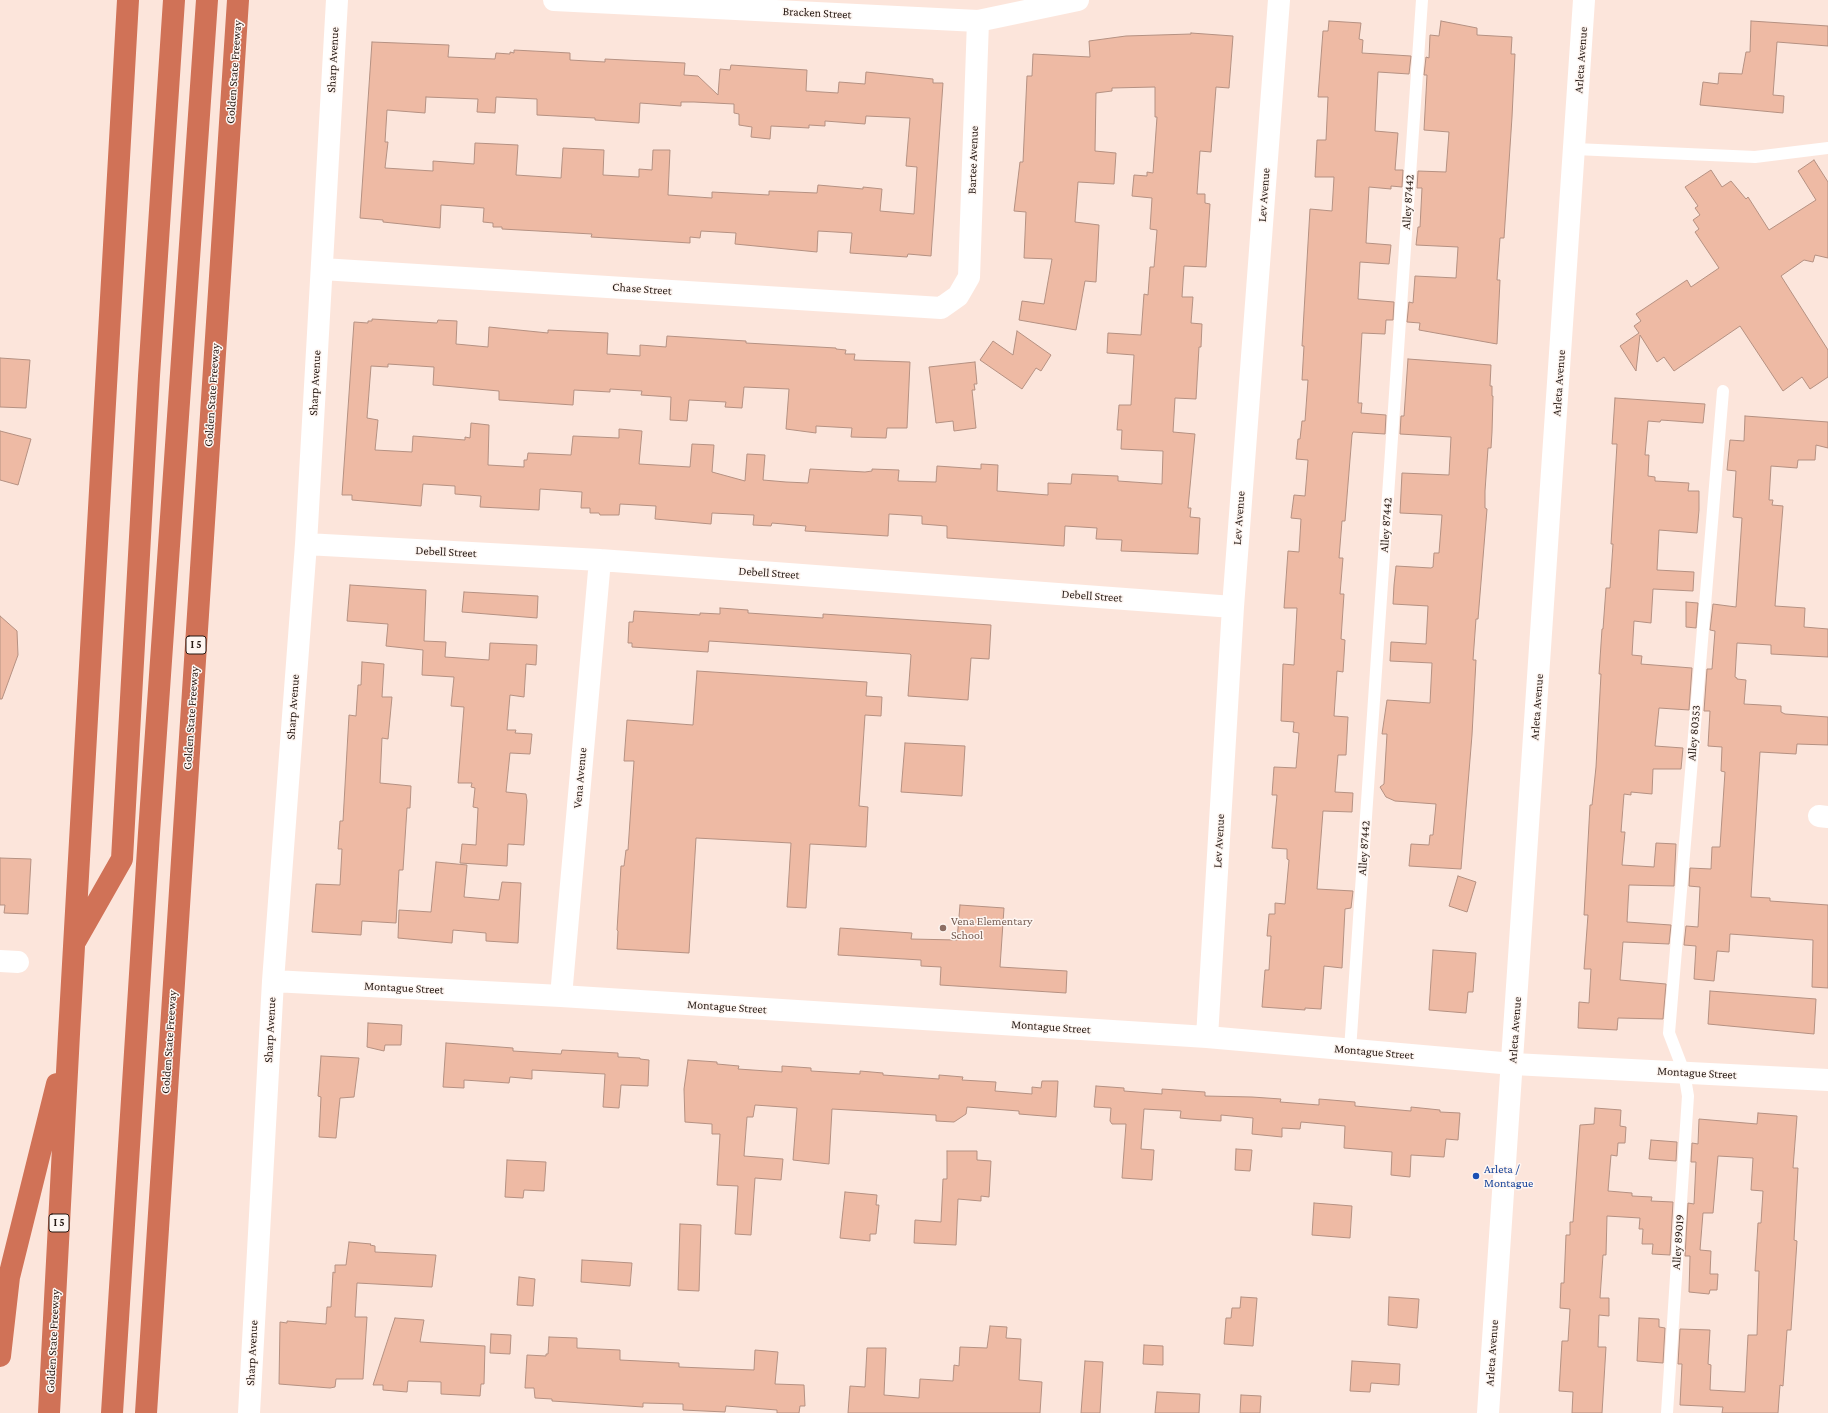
<!DOCTYPE html>
<html>
<head>
<meta charset="utf-8">
<style>
	body { margin:0 }
	canvas { display:block; background:#fce5db }
</style>
</head>
<body>
<canvas width="1828" height="1413"></canvas>
<script>
const c = document.querySelector('canvas').getContext('2d');
c.lineJoin = 'round';
function fill(path, color) {
  c.fillStyle = color;
  c.fill(path, 'evenodd');
}
function shape(rows) {
  const path = new Path2D();
  for (const r of rows) {
    path.moveTo(r[0], r[1]);
    for (let i = 2; i < r.length; i += 2) path.lineTo(r[i], r[i + 1]);
  }
  return path;
}
function trace(path, color, width, dash) {
  c.strokeStyle = color;
  c.lineWidth = width;
  c.lineCap = dash ? 'butt' : 'round';
  c.setLineDash(dash || []);
  c.stroke(path);
}
function label(font, color, halo, rows, align = 'center') {
  c.font = font + ' "Crimson Pro",serif';
  c.lineWidth = 3;
  c.setLineDash([]);
  c.textBaseline = 'middle';
  c.strokeStyle = halo;
  c.fillStyle = color;
  for (const [text, x, y, turn = 0] of rows) {
    c.save();
    c.translate(x, y);
    c.rotate((+turn || 0) * Math.PI / 180);
    c.textAlign = isNaN(turn) ? turn : align;
    if (halo) c.strokeText(text, 0, 0);
    c.fillText(text, 0, 0);
    c.restore();
  }
}
const building = shape([
	[1329,21,1361,23,1359,39,1363,40,1362,53,1411,56,1409,74,1378,72,1375,131,1398,133,1395,170,1403,170,1402,187,1391,186,1391,189,1369,187,1366,243,1391,245,1389,264,1360,262,1358,299,1394,302,1393,320,1386,320,1385,334,1362,333,1358,403,1362,403,1361,413,1386,415,1385,434,1353,432,1352,435,1345,521,1342,521,1339,558,1343,558,1340,594,1344,594,1341,639,1345,640,1343,672,1337,671,1334,716,1348,717,1346,755,1338,755,1335,792,1353,793,1352,812,1323,811,1317,889,1353,891,1351,908,1345,909,1342,968,1324,966,1321,1009,1305,1008,1305,1010,1262,1007,1265,970,1269,970,1271,936,1267,936,1269,914,1275,914,1275,903,1285,904,1289,860,1287,859,1287,849,1272,848,1277,795,1272,795,1274,767,1296,768,1299,733,1293,732,1294,722,1281,721,1283,664,1294,665,1297,608,1284,608,1288,551,1299,552,1301,519,1291,518,1294,495,1305,496,1308,460,1296,459,1298,439,1300,439,1302,421,1305,421,1308,380,1302,380,1304,346,1302,346,1310,209,1332,211,1334,177,1315,177,1317,140,1326,140,1328,97,1318,97,1323,31,1328,31,1329,21],
	[1441,21,1477,28,1477,35,1512,37,1511,54,1515,54,1512,117,1504,238,1500,238,1497,280,1500,280,1497,344,1419,330,1420,323,1407,322,1409,302,1413,303,1415,276,1456,278,1458,247,1416,245,1418,227,1420,227,1422,188,1417,188,1418,171,1446,172,1449,132,1424,130,1427,75,1424,75,1426,57,1429,58,1430,35,1439,36,1441,21],
	[1751,21,1828,26,1828,46,1777,42,1773,95,1784,96,1783,113,1700,105,1703,82,1718,84,1719,73,1742,74,1746,52,1750,52,1751,21],
	[1191,33,1233,36,1229,88,1216,87,1211,152,1200,151,1197,194,1205,194,1205,203,1210,204,1206,267,1184,266,1182,297,1193,297,1191,323,1202,324,1201,347,1199,347,1196,399,1175,398,1173,432,1195,434,1188,508,1191,508,1190,517,1200,518,1198,554,1121,551,1122,540,1096,539,1097,528,1065,526,1064,546,947,538,947,526,922,524,922,516,889,514,888,536,805,531,806,526,772,523,771,526,753,525,754,515,712,513,711,524,655,519,656,506,620,504,619,515,600,515,599,513,590,513,590,508,581,508,582,492,540,489,539,510,480,507,481,496,455,494,455,486,423,484,421,506,352,500,352,495,342,495,354,322,368,323,368,321,372,321,372,319,437,323,438,320,457,321,456,344,488,347,489,327,548,333,548,330,608,333,607,354,640,356,640,345,666,347,667,336,746,341,746,343,836,348,836,349,846,350,845,354,855,354,854,360,910,362,907,428,887,428,886,438,851,437,852,428,816,426,816,433,786,429,789,389,744,387,742,408,725,407,726,402,689,400,687,421,670,420,671,397,641,395,642,391,610,389,610,392,574,390,573,405,499,400,499,391,433,385,434,367,388,364,388,367,371,366,367,418,378,420,375,450,412,452,413,436,465,440,465,437,470,438,471,423,489,425,488,465,524,467,524,460,527,460,528,453,571,455,573,436,619,438,619,429,642,431,639,464,690,467,692,444,714,445,712,472,745,481,747,454,765,455,763,480,786,482,808,483,810,469,865,472,872,471,872,469,899,470,898,481,935,482,936,482,937,466,981,469,981,464,998,465,997,491,1048,495,1048,483,1071,484,1072,474,1118,476,1118,481,1162,484,1163,451,1121,449,1122,430,1117,430,1119,405,1131,405,1134,355,1107,353,1108,333,1141,335,1144,294,1148,295,1150,267,1154,267,1157,230,1150,229,1152,198,1132,196,1134,175,1147,176,1147,172,1153,173,1157,117,1155,117,1155,87,1112,88,1112,91,1096,93,1095,151,1116,153,1114,184,1078,182,1075,222,1099,225,1096,282,1085,281,1076,330,1019,320,1022,301,1044,304,1052,259,1024,258,1026,212,1014,211,1020,162,1023,162,1027,76,1032,76,1033,54,1090,57,1089,41,1126,36,1191,34,1191,33],
	[372,42,449,45,448,57,495,59,496,53,510,54,510,52,514,53,514,50,570,53,570,60,605,62,605,59,685,63,684,75,698,76,718,95,720,69,730,70,731,65,807,70,806,91,838,93,839,82,865,84,866,72,933,79,933,83,943,83,931,256,908,254,907,257,850,253,852,233,818,231,817,252,735,244,736,233,701,231,700,238,690,237,690,243,591,237,592,234,502,229,502,227,493,227,493,223,483,222,484,208,441,205,440,228,383,222,383,220,360,218,372,42],
	[426,97,478,99,477,112,495,113,496,97,537,99,537,115,595,118,595,120,639,123,640,103,681,106,681,102,694,102,734,104,734,113,739,114,739,125,752,127,751,137,770,139,771,126,809,128,809,125,825,126,825,121,865,124,866,116,910,118,906,166,917,167,914,214,880,211,882,189,863,187,863,189,818,185,817,193,769,191,769,195,712,192,712,198,668,195,670,150,653,150,652,170,639,169,639,177,603,175,604,150,563,148,561,178,516,175,518,145,475,143,474,164,433,161,433,171,385,168,388,142,385,142,387,110,425,113,426,97],
	[1814,160,1828,182,1828,258,1815,255,1813,262,1804,260,1781,276,1828,350,1828,377,1810,389,1802,377,1783,391,1740,326,1674,371,1664,357,1657,362,1640,335,1636,371,1620,346,1639,333,1634,326,1641,321,1636,314,1687,280,1691,287,1719,268,1695,232,1699,229,1693,220,1700,215,1695,208,1698,206,1685,187,1711,170,1722,187,1731,181,1746,199,1748,197,1769,230,1816,200,1798,171,1814,160],
	[1017,331,1051,355,1041,371,1036,368,1022,389,980,360,993,341,1013,355,1017,331],
	[0,358,30,360,26,408,0,407,0,358],
	[1408,359,1491,365,1490,386,1492,386,1492,396,1493,396,1492,432,1491,448,1488,448,1485,491,1485,508,1487,509,1478,619,1476,619,1473,660,1476,660,1472,735,1461,869,1409,866,1411,844,1429,845,1430,835,1433,835,1436,804,1395,801,1386,797,1380,787,1384,784,1387,734,1382,734,1387,700,1430,703,1432,663,1390,661,1391,642,1426,644,1428,606,1393,604,1394,585,1396,566,1431,568,1433,567,1434,553,1439,553,1442,515,1400,513,1402,473,1449,475,1451,437,1400,434,1401,416,1404,416,1408,359],
	[975,362,977,384,974,384,975,390,972,390,976,428,954,431,953,421,936,423,929,367,975,362],
	[1615,398,1705,404,1703,423,1661,420,1660,422,1648,421,1645,455,1649,455,1648,476,1655,477,1655,481,1689,483,1688,491,1699,491,1699,510,1697,533,1659,530,1657,570,1694,572,1693,591,1653,589,1651,623,1634,621,1632,655,1642,656,1641,664,1692,668,1689,710,1659,708,1655,746,1683,748,1681,769,1653,769,1652,794,1631,792,1631,795,1624,794,1621,832,1625,832,1622,865,1654,867,1656,843,1676,844,1674,886,1629,885,1627,922,1671,925,1669,944,1623,942,1620,980,1666,984,1663,1019,1618,1018,1617,1030,1578,1028,1579,1002,1589,1003,1591,969,1584,969,1588,915,1584,915,1590,805,1592,805,1596,767,1601,674,1599,674,1602,629,1603,629,1606,588,1610,588,1613,544,1611,544,1617,444,1612,444,1615,398],
	[1745,416,1828,422,1828,448,1816,445,1815,460,1798,460,1797,468,1771,466,1769,500,1773,500,1772,505,1783,506,1775,606,1805,608,1804,627,1828,629,1828,657,1771,654,1771,645,1737,643,1735,677,1737,678,1737,679,1746,680,1744,704,1781,706,1781,712,1785,714,1828,717,1828,745,1797,744,1796,754,1760,752,1751,897,1770,898,1770,901,1828,905,1828,988,1812,987,1813,940,1730,934,1729,952,1717,951,1714,981,1694,979,1696,946,1684,945,1686,926,1698,927,1700,887,1689,886,1690,868,1711,869,1712,847,1720,847,1725,772,1721,771,1722,747,1708,746,1710,711,1704,711,1707,669,1712,669,1715,631,1710,630,1713,604,1736,607,1742,518,1733,517,1736,471,1727,470,1730,440,1744,441,1745,416],
	[0,431,31,439,18,485,0,480,0,431],
	[350,585,426,590,424,641,446,642,445,657,489,660,490,643,537,645,536,665,526,664,524,697,510,695,507,730,516,730,515,733,532,734,530,754,510,753,506,792,526,794,527,801,524,845,508,844,507,866,460,863,462,844,476,845,478,808,473,807,475,788,471,787,472,783,458,783,464,707,451,706,454,677,422,675,423,650,386,646,388,624,347,621,350,585],
	[464,592,538,596,537,618,462,612,464,592],
	[1686,602,1698,603,1696,628,1686,627,1686,602],
	[720,608,748,610,748,613,823,618,823,614,991,625,989,659,971,658,968,700,908,696,911,655,910,654,709,641,708,652,632,647,632,643,628,643,629,622,633,622,634,611,700,615,700,613,720,614,720,608],
	[0,616,17,631,18,655,2,699,0,699,0,616],
	[362,662,384,664,382,697,392,697,388,739,382,738,380,783,411,786,410,808,407,808,403,870,399,870,396,923,362,921,361,935,312,932,316,884,340,885,342,849,338,849,340,821,343,821,349,715,356,716,358,685,361,685,362,662],
	[697,671,867,682,866,696,882,697,881,716,865,715,859,806,868,807,866,847,810,844,806,908,787,907,791,843,696,838,689,953,617,949,618,931,617,930,621,866,624,866,626,850,628,850,634,761,624,761,627,720,693,725,697,671],
	[905,743,965,746,962,796,901,792,905,743],
	[0,858,31,859,28,914,4,913,5,905,0,905,0,858],
	[436,862,467,865,464,897,499,900,502,882,521,883,518,943,486,941,486,933,453,930,452,943,398,938,399,910,431,912,436,862],
	[1458,876,1476,882,1467,912,1449,906,1458,876],
	[960,905,1004,908,1000,967,1067,971,1066,993,940,985,941,967,921,966,921,960,838,955,840,928,912,933,911,939,957,940,960,905],
	[1433,950,1476,953,1473,992,1468,992,1466,1013,1429,1010,1433,950],
	[1710,991,1816,999,1814,1034,1708,1024,1710,991],
	[368,1023,402,1025,401,1045,385,1045,384,1051,367,1047,368,1023],
	[446,1043,513,1048,513,1051,561,1054,562,1050,618,1053,618,1057,640,1058,640,1059,649,1060,648,1086,621,1085,619,1108,603,1107,605,1074,532,1070,532,1079,510,1077,509,1083,464,1080,464,1088,443,1087,446,1043],
	[321,1056,359,1058,354,1097,340,1098,336,1138,319,1137,321,1097,318,1096,321,1056],
	[688,1060,717,1062,717,1064,739,1066,738,1069,782,1072,782,1066,811,1068,811,1071,860,1074,860,1071,883,1073,883,1075,939,1079,939,1075,963,1077,962,1080,996,1082,995,1091,1032,1094,1032,1087,1041,1088,1042,1081,1058,1081,1056,1117,1019,1114,1019,1111,967,1107,966,1114,954,1122,936,1121,936,1115,832,1109,829,1164,793,1160,797,1108,755,1105,753,1117,747,1117,744,1156,783,1159,781,1180,755,1178,751,1235,735,1234,738,1186,717,1185,720,1134,712,1134,712,1124,685,1122,684,1089,688,1060],
	[1096,1086,1124,1088,1124,1091,1162,1094,1162,1089,1205,1092,1205,1096,1252,1097,1281,1099,1280,1102,1319,1105,1319,1099,1355,1102,1355,1106,1411,1111,1411,1107,1440,1110,1440,1112,1460,1113,1458,1140,1446,1139,1444,1157,1411,1155,1410,1177,1391,1175,1392,1152,1344,1148,1345,1126,1301,1122,1300,1129,1282,1128,1282,1137,1252,1134,1253,1118,1221,1115,1221,1121,1190,1119,1180,1118,1181,1111,1144,1109,1141,1149,1154,1150,1152,1180,1122,1178,1126,1124,1112,1124,1110,1121,1111,1108,1094,1107,1096,1086],
	[1595,1108,1621,1110,1620,1126,1626,1127,1625,1143,1618,1143,1617,1156,1611,1155,1608,1191,1632,1193,1632,1196,1652,1197,1651,1201,1673,1202,1670,1255,1652,1254,1653,1244,1642,1244,1643,1229,1639,1229,1640,1218,1607,1216,1606,1255,1603,1255,1600,1298,1609,1298,1609,1316,1599,1315,1598,1347,1606,1347,1602,1413,1572,1413,1573,1392,1559,1391,1562,1341,1568,1341,1570,1309,1560,1308,1561,1283,1564,1283,1566,1235,1570,1235,1570,1222,1573,1222,1580,1125,1594,1124,1595,1108],
	[1758,1113,1797,1116,1793,1168,1798,1168,1794,1240,1797,1241,1791,1330,1787,1330,1783,1386,1780,1385,1778,1413,1722,1413,1723,1407,1680,1405,1682,1364,1678,1364,1680,1329,1710,1330,1708,1364,1711,1365,1710,1390,1745,1392,1748,1335,1757,1335,1759,1271,1755,1271,1758,1223,1761,1223,1763,1191,1751,1190,1753,1158,1718,1156,1713,1213,1703,1213,1700,1250,1711,1251,1710,1274,1718,1274,1717,1290,1710,1290,1709,1294,1689,1292,1690,1256,1685,1256,1688,1203,1694,1204,1696,1162,1691,1162,1692,1143,1698,1144,1699,1119,1757,1124,1758,1113],
	[1651,1140,1677,1142,1676,1161,1649,1159,1651,1140],
	[1236,1149,1252,1150,1250,1171,1235,1170,1236,1149],
	[947,1151,977,1151,977,1160,991,1161,989,1197,981,1196,981,1201,958,1199,956,1245,914,1243,915,1220,941,1222,943,1179,947,1179,947,1151],
	[507,1160,546,1162,544,1191,524,1190,523,1198,505,1197,507,1160],
	[845,1192,877,1195,876,1205,879,1205,876,1234,870,1234,870,1241,840,1238,845,1192],
	[1314,1203,1352,1206,1350,1238,1312,1235,1314,1203],
	[680,1224,701,1225,699,1291,678,1290,680,1224],
	[349,1242,371,1244,370,1245,375,1246,375,1252,436,1255,432,1287,357,1283,355,1317,367,1317,363,1379,336,1379,335,1387,330,1388,279,1384,280,1322,287,1323,287,1321,326,1324,327,1307,331,1307,333,1272,335,1273,335,1265,346,1265,349,1242],
	[582,1260,632,1263,630,1286,581,1282,582,1260],
	[519,1277,535,1279,533,1306,517,1305,519,1277],
	[1241,1297,1257,1298,1253,1346,1224,1344,1226,1318,1231,1318,1232,1308,1240,1308,1241,1297],
	[1389,1297,1419,1299,1417,1328,1388,1325,1389,1297],
	[395,1318,424,1320,420,1342,485,1346,484,1384,481,1384,480,1396,441,1394,441,1382,408,1381,407,1392,383,1390,383,1385,373,1385,395,1318],
	[1639,1318,1659,1319,1659,1327,1665,1328,1663,1363,1637,1361,1639,1318],
	[990,1326,1007,1327,1006,1338,1021,1339,1019,1380,1042,1382,1040,1413,848,1413,850,1386,865,1387,867,1348,886,1348,884,1395,919,1398,920,1379,953,1381,954,1365,959,1366,960,1347,987,1348,990,1326],
	[491,1334,511,1335,510,1354,490,1353,491,1334],
	[549,1337,577,1338,577,1348,620,1350,620,1360,679,1363,679,1367,754,1370,755,1350,778,1352,775,1384,804,1385,805,1406,800,1406,799,1413,777,1413,777,1410,726,1406,725,1412,683,1410,683,1404,643,1403,643,1407,552,1401,552,1399,535,1398,534,1388,525,1388,527,1355,546,1356,546,1354,548,1354,549,1337],
	[1144,1345,1163,1346,1163,1365,1143,1364,1144,1345],
	[1085,1361,1103,1362,1100,1413,1081,1413,1085,1361],
	[1352,1361,1400,1364,1399,1385,1371,1383,1370,1392,1350,1391,1352,1361],
	[1157,1392,1200,1394,1199,1413,1155,1413,1157,1392],
	[1241,1395,1261,1396,1260,1413,1240,1413,1241,1395]
]);
const service = shape([
	[1575,149,1755,157,1828,148],
	[1350,1050,1422,0],
	[1667,1413,1688,1096,1684,1072,1669,1033,1723,391]
]);
const minor = shape([
	[554,0,978,21,1078,0],
	[322,269,941,308,958,296,969,277,978,21],
	[306,544,600,560,1233,607],
	[1819,816,1828,817],
	[0,961,18,962],
	[273,981,561,996,1207,1037,1513,1064,1828,1080],
	[561,996,600,560],
	[1207,1037,1233,607,1279,0],
	[249,1413,273,981,306,544,337,0]
]);
const secondary = shape([
	[1488,1413,1584,0]
]);
const motorway = shape([
	[76,940,122,859,149,376,174,0],
	[0,1356,9,1277,57,1084],
	[49,1413,69,1034,128,0],
	[112,1413,149,833,207,0],
	[146,1413,238,0]
]);
const markers = [
	[943,928,4,"#8d6e63"],
	[1476,1176,4,"#1a4fb4"]
];
const shields = [
	[196,645,20],
	[59,1223,20]
];
const shieldNames = [
	["I 5",196,645],
	["I 5",59,1223]
];
const streetNames = [
	["Bracken Street",817,13,3],
	["Sharp Avenue",333,60,-87],
	["Arleta Avenue",1581,60,-86],
	["Golden State Freeway",234,72,-86],
	["Bartee Avenue",973,160,-88],
	["Lev Avenue",1264,195,-86],
	["Alley 87442",1408,202,-86],
	["Chase Street",642,289,4],
	["Sharp Avenue",315,383,-87],
	["Arleta Avenue",1559,383,-86],
	["Golden State Freeway",212,395,-86],
	["Lev Avenue",1239,518,-86],
	["Alley 87442",1386,525,-86],
	["Debell Street",446,552,3],
	["Debell Street",769,573,4],
	["Debell Street",1092,596,4],
	["Sharp Avenue",293,707,-86],
	["Arleta Avenue",1537,707,-86],
	["Golden State Freeway",191,718,-86],
	["Alley 80353",1694,733,-85],
	["Vena Avenue",580,778,-85],
	["Lev Avenue",1219,841,-87],
	["Alley 87442",1364,848,-86],
	["Montague Street",404,988,3],
	["Montague Street",727,1007,4],
	["Montague Street",1051,1027,4],
	["Sharp Avenue",270,1030,-87],
	["Arleta Avenue",1515,1030,-86],
	["Golden State Freeway",169,1042,-86],
	["Montague Street",1374,1052,5],
	["Montague Street",1697,1073,3],
	["Alley 89019",1678,1242,-86],
	["Golden State Freeway",53,1341,-87],
	["Sharp Avenue",252,1353,-87],
	["Arleta Avenue",1492,1353,-86]
];
const educationNames = [
	["Vena Elementary",951,921],
	["School",951,935]
];
const transitNames = [
	["Arleta /",1484,1169],
	["Montague",1484,1183]
];
fill(building, '#eebaa4');
trace(building, '#b59182', 1);
trace(service, '#fff', 12);
trace(minor, '#fff', 22);
trace(secondary, '#fff', 22);
trace(motorway, '#d07257', 22);
for (const [x, y, r, color] of markers) {
  const dot = new Path2D();
  dot.arc(x, y, r, 0, 2 * Math.PI);
  c.fillStyle = color;
  c.fill(dot);
  trace(dot, '#fef6f2', 1.5);
}
for (const [x, y, w] of shields) {
  const box = new Path2D();
  box.roundRect(x - w / 2, y - 9, w, 18, 3);
  c.fillStyle = '#fef6f2';
  c.fill(box);
  trace(box, '#261913', 1);
}
label('bold 11px', '#261913', null, shieldNames);
label('12px', '#261913', '#fef6f2', streetNames);
label('12px', '#785e54', '#fef6f2', educationNames, 'left');
label('12px', '#164399', '#fef6f2', transitNames, 'left');
</script>
</body>
</html>
